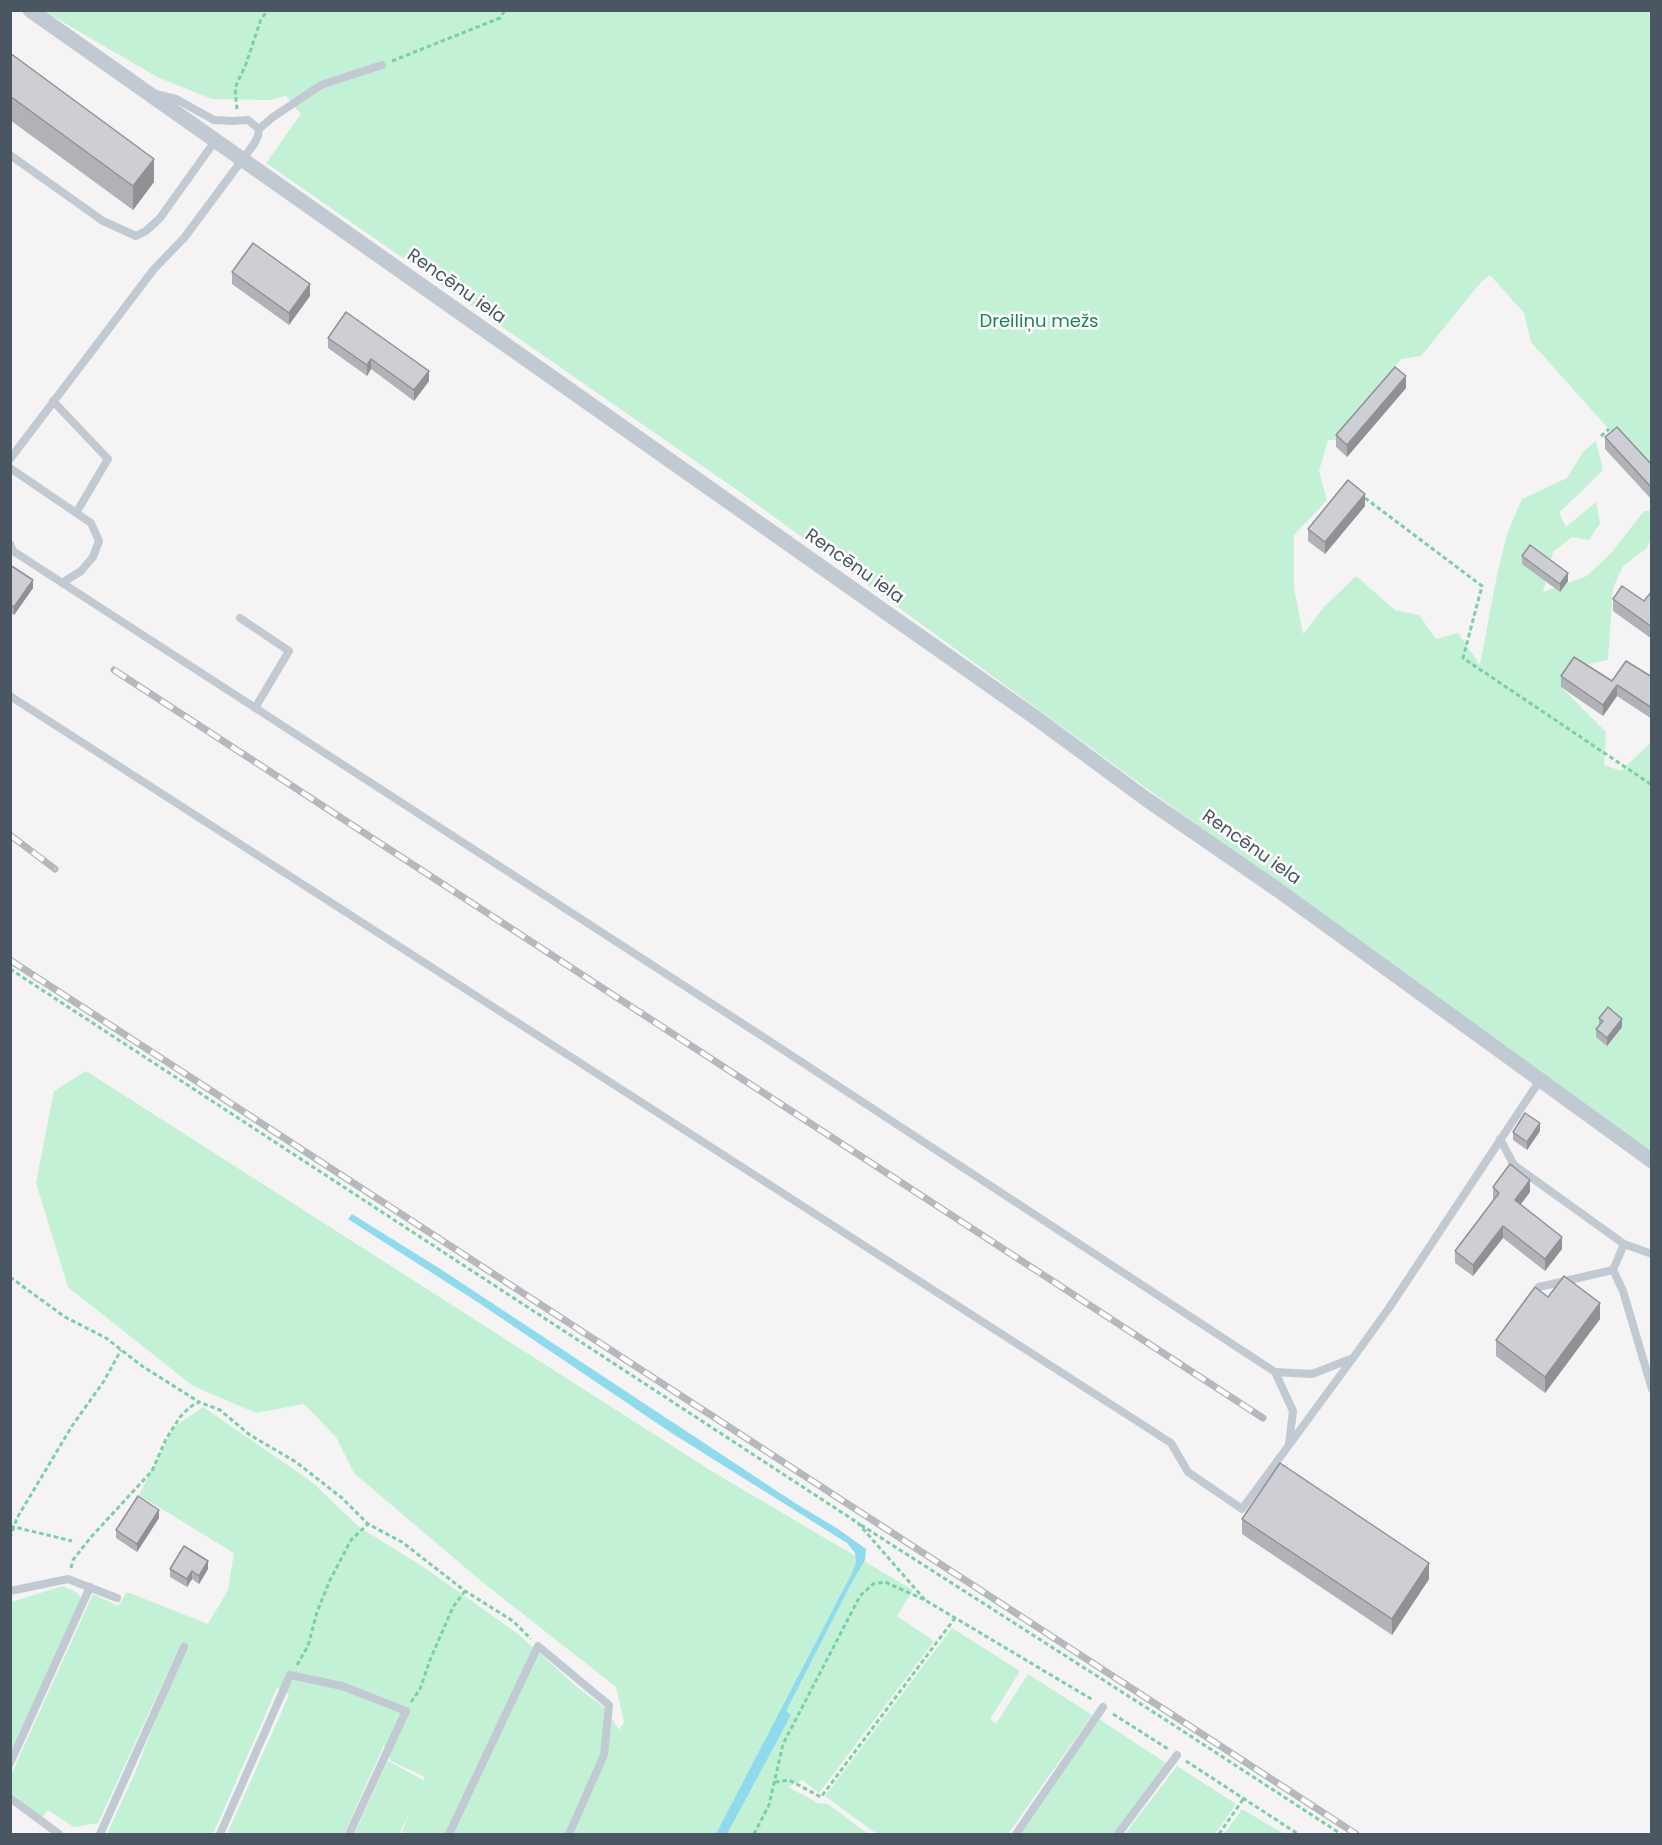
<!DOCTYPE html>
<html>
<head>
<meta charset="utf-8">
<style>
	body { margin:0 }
	#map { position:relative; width:1662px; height:1845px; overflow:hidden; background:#f5f3f3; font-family:Poppins,sans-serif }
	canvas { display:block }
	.frame { position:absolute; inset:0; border:12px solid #4a5661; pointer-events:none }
</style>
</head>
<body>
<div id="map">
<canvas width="1662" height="1845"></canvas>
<div class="frame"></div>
</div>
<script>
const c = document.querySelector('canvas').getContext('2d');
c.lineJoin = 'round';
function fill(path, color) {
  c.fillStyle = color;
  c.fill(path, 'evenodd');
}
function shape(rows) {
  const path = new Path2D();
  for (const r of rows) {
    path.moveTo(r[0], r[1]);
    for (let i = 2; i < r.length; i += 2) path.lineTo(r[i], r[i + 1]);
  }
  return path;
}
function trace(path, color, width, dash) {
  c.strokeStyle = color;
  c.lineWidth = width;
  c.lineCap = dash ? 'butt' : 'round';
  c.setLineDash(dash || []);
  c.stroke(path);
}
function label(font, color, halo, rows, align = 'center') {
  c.font = font + ' Poppins,sans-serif';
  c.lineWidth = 5;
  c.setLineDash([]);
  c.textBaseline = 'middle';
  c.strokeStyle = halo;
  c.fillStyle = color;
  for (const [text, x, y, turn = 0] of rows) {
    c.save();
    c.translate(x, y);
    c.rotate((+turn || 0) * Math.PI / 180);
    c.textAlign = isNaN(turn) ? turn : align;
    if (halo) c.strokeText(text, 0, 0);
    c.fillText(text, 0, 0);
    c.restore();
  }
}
const green = shape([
	[44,11,1651,11,1651,476,1531,342,1524,313,1490,275,1481,282,1421,356,1401,359,1336,440,1328,440,1319,471,1327,500,1294,535,1294,588,1303,634,1325,606,1356,576,1395,610,1419,615,1436,639,1458,633,1480,665,1496,580,1507,534,1522,499,1567,478,1584,451,1596,441,1603,470,1559,513,1566,527,1596,502,1600,523,1589,540,1572,537,1553,552,1543,592,1587,576,1612,552,1644,511,1651,511,1651,537,1647,548,1623,566,1613,588,1608,660,1574,667,1561,687,1606,732,1604,765,1621,771,1650,743,1651,745,1651,1156,740,492,266,163,301,114,286,96,269,100,212,99,157,77],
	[86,1071,713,1472,913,1590,897,1616,934,1641,819,1793,802,1780,788,1787,818,1803,828,1804,868,1834,401,1834,409,1813,399,1834,354,1834,388,1761,423,1780,425,1777,391,1761,384,1745,344,1834,227,1834,289,1695,277,1688,213,1834,107,1834,135,1773,157,1716,189,1646,179,1648,98,1823,74,1827,48,1810,42,1818,11,1793,11,1775,93,1594,118,1606,127,1592,208,1624,228,1590,234,1553,139,1495,174,1427,203,1407,312,1482,359,1527,425,1568,518,1634,577,1687,605,1708,619,1730,624,1722,616,1687,481,1581,354,1473,336,1437,304,1404,256,1413,193,1386,68,1287,36,1183,54,1091],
	[63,1586,76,1592,81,1598,11,1751,11,1602],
	[952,1628,1020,1671,990,1719,996,1724,1028,1674,1092,1715,1008,1834,877,1834,825,1796],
	[1099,1719,1166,1763,1115,1834,1020,1834],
	[1177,1766,1236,1804,1215,1834,1125,1834],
	[1242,1809,1276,1829,1284,1834,1224,1834]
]);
const water = shape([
	[352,1214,442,1270,795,1503,838,1529,866,1549,865,1560,851,1584,786,1711,791,1715,727,1834,716,1834,853,1571,856,1562,855,1553,847,1543,670,1432,479,1303,348,1219]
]);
const path = shape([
	[392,61,500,18,505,10],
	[237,109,235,88,246,64,261,19,268,10],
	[1601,436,1609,429],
	[1365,498,1482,586,1463,658,1652,785],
	[10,969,858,1523,925,1600],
	[10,1277,65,1317,106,1338,142,1366,199,1402],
	[861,1525,1172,1724,1341,1834],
	[10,1526,72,1541],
	[10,1538,17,1518,72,1426,104,1381,121,1350],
	[71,1568,73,1560,91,1537,152,1471,166,1439,180,1417,190,1407,199,1402,220,1410,250,1435,296,1462,342,1498,368,1524,402,1542,465,1591,513,1621,531,1639],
	[297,1665,308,1646,317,1612,330,1580,351,1540,368,1524],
	[411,1702,420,1689,430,1660,453,1607,465,1591],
	[1113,1714,1168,1749],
	[1186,1761,1298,1834],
	[775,1782,789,1780,821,1797,955,1618],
	[754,1834,769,1805,783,1744,860,1596,873,1584,885,1582,925,1600,1093,1700],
	[1219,1834,1244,1798]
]);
const lane = shape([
	[156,94,176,99,214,120,232,121,248,120,259,129],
	[10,155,103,221,136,236,146,231,160,218,215,141],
	[53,401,108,459,76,513],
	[10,459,154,269,184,238,254,144,258,136,259,129,273,117,321,85,382,65],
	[10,468,91,523,99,541,93,557,81,571,62,583],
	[10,544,13,551,768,1040,1275,1372,1312,1374,1353,1358,1389,1308,1540,1080],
	[240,618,289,651,255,708],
	[10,696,1171,1443,1188,1472,1242,1509,1353,1358],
	[1500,1139,1514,1165,1624,1244,1652,1254],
	[1624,1244,1613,1270,1623,1291,1652,1389],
	[1539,1287,1613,1270],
	[1275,1372,1293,1411,1289,1444],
	[10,1591,68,1579,117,1598],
	[10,1763,90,1587],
	[10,1798,59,1834],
	[100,1834,184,1647],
	[220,1834,290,1675,342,1686,406,1711,349,1834],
	[449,1834,538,1646,609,1705,604,1755,569,1834],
	[1016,1834,1103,1707],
	[1118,1834,1177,1755]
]);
const street = shape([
	[30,10,1036,718,1146,799,1278,890,1652,1161]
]);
const rail = shape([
	[114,670,1263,1418],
	[10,835,55,869],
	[10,960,1356,1834]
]);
const wall = shape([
	[10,53,154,182,133,210,10,120],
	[232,272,310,296,289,325,232,284],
	[328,338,429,381,414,401,371,369,367,376,328,348],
	[1406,388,1347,457,1336,447,1336,435],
	[1605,437,1652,465,1652,500,1605,449],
	[1365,506,1325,554,1308,541,1308,529],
	[1522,556,1568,581,1560,592,1522,564],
	[10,565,33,588,14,615,10,612],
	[1652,591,1652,639,1613,611,1613,599,1644,601],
	[1561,676,1612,681,1652,677,1652,719,1617,696,1603,716,1561,687],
	[1652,730,1652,745,1650,743,1650,733],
	[1599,1018,1622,1027,1607,1046,1596,1037,1596,1029,1599,1026],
	[1540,1131,1527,1150,1513,1140,1513,1132],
	[1493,1187,1530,1192,1520,1205,1562,1249,1545,1271,1503,1238,1473,1276,1455,1263,1455,1251,1494,1200,1493,1199],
	[1548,1297,1600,1319,1545,1393,1496,1356,1496,1340],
	[159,1518,137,1552,116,1538,116,1530],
	[1242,1519,1429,1579,1392,1635,1242,1534],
	[170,1569,208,1569,199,1584,192,1579,187,1587,170,1577]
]);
const shadedWall = shape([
	[154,159,154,182,133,210,133,186],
	[310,284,310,296,289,325,289,313],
	[371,359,371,369,367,376,367,365],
	[429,371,429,381,414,401,414,390],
	[1406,376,1406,388,1347,457,1347,445],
	[1365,494,1365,506,1325,554,1325,542],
	[1568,573,1568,581,1560,592,1560,584],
	[33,580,33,588,14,615,14,607],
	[1617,685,1617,696,1603,716,1603,705],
	[1622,1019,1622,1027,1607,1046,1607,1038],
	[1540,1123,1540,1131,1527,1150,1527,1142],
	[1530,1180,1530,1192,1515,1212,1515,1200],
	[1503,1226,1503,1238,1473,1276,1473,1265],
	[1562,1237,1562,1249,1545,1271,1545,1259],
	[1600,1303,1600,1319,1545,1393,1545,1377],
	[159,1510,159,1518,137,1552,137,1544],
	[208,1561,208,1569,199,1584,199,1576],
	[1429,1563,1429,1579,1392,1635,1392,1619],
	[192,1571,192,1579,187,1587,187,1579]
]);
const building = shape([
	[10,53,154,159,133,186,10,96,10,53],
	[253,243,310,284,289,313,232,272,253,243],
	[346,312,429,371,414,390,371,359,367,365,328,338,346,312],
	[1395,367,1406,376,1347,445,1336,435,1395,367],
	[1617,427,1652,465,1652,488,1605,437,1617,427],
	[1348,480,1365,494,1325,542,1308,529,1348,480],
	[1530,545,1568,573,1560,584,1522,556,1530,545],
	[10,565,33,580,14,607,10,604,10,565],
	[1622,586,1644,601,1652,591,1652,627,1613,599,1622,586],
	[1574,657,1612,681,1626,661,1652,677,1652,708,1617,685,1603,705,1561,676,1574,657],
	[1608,1007,1622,1019,1607,1038,1596,1029,1603,1021,1599,1018,1608,1007],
	[1525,1113,1540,1123,1527,1142,1513,1132,1525,1113],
	[1510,1164,1530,1180,1515,1200,1562,1237,1545,1259,1503,1226,1473,1265,1455,1251,1499,1193,1493,1187,1510,1164],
	[1564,1276,1600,1303,1545,1377,1496,1340,1535,1287,1548,1297,1564,1276],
	[1280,1463,1429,1563,1392,1619,1242,1519,1280,1463],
	[138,1496,159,1510,137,1544,116,1530,138,1496],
	[184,1546,208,1561,199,1576,192,1571,187,1579,170,1569,184,1546]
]);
const streetNames = [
	["Rencēnu iela",456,287,35],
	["Rencēnu iela",854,567,35],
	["Rencēnu iela",1251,848,35]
];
const parkNames = [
	["Dreiliņu mežs",1039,322]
];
fill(green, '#c3f1d5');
fill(water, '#90daee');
trace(path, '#7ad0a6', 3, [4.5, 3]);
trace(lane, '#c1cad2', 8);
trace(street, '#c1cad2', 15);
trace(rail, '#b5b8bd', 7);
trace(rail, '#fff', 4.5, [14]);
fill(wall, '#b0b2b7');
fill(shadedWall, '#909195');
fill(building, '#cdcfd5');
trace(building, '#909195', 1.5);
label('18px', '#4a5661', '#fff', streetNames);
label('18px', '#17864f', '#fff', parkNames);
</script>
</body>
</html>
